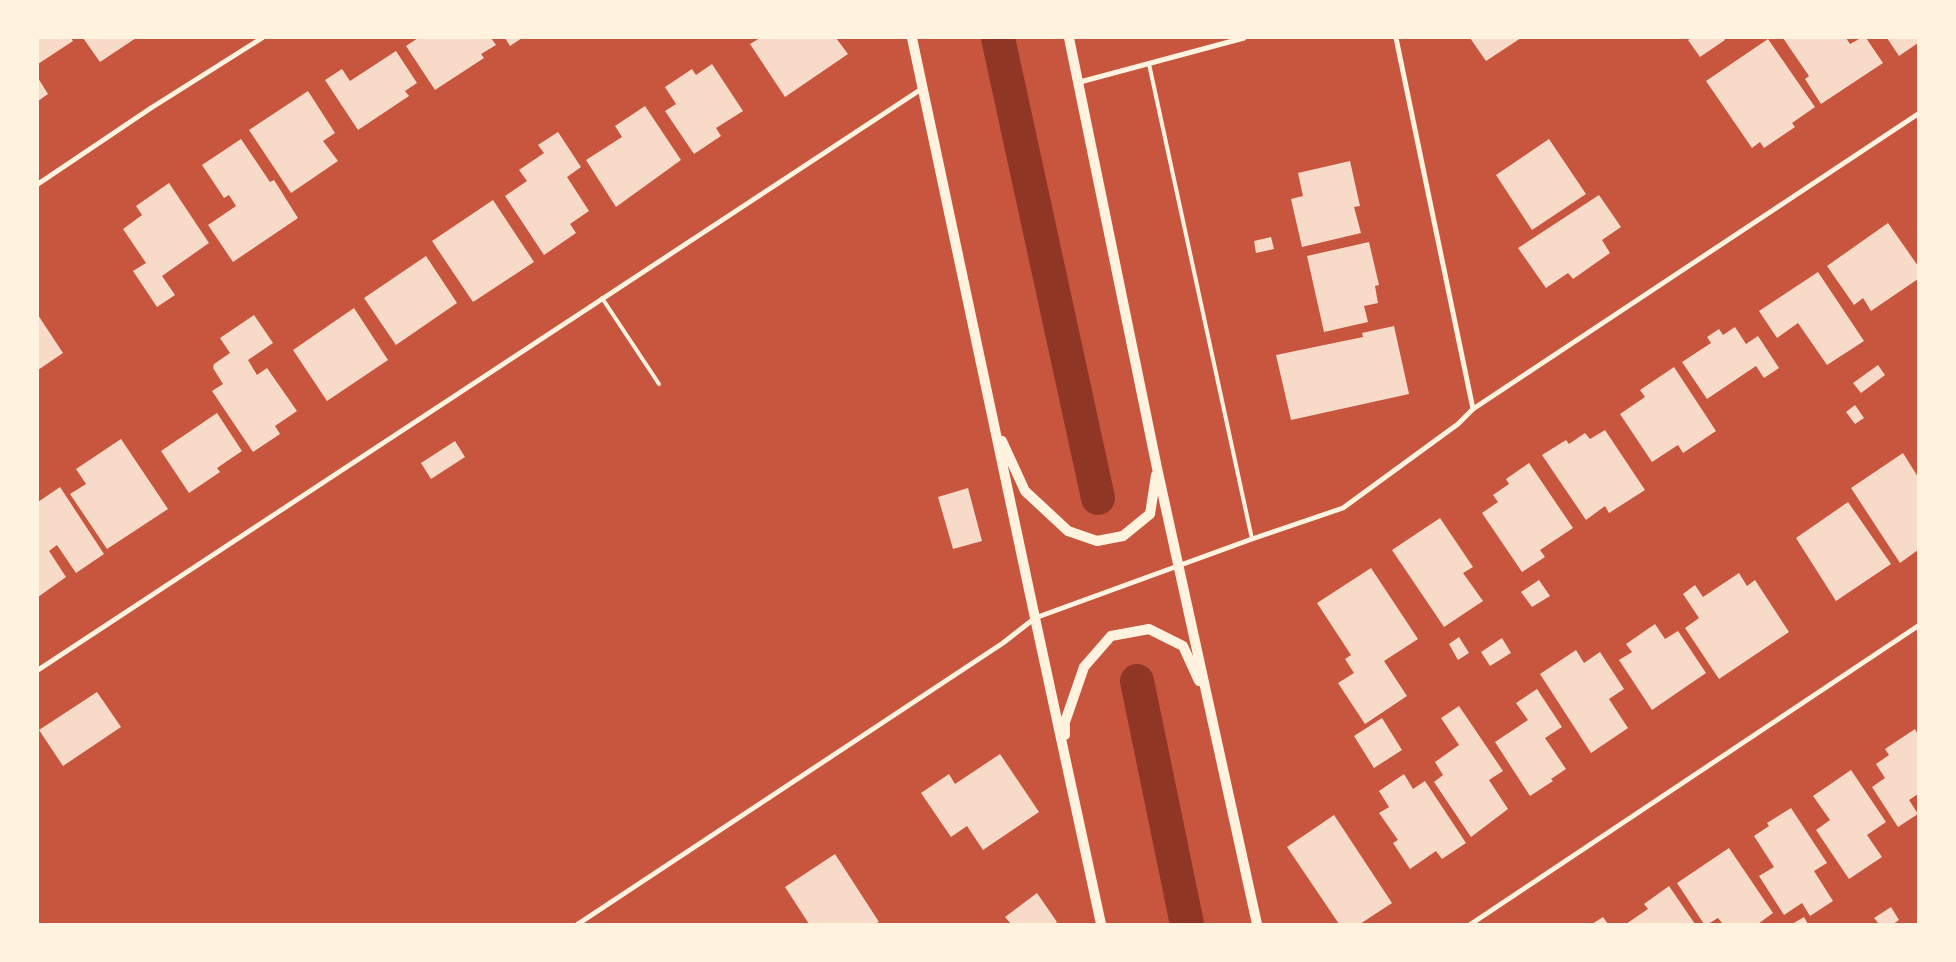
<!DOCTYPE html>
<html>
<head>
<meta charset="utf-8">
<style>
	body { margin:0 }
	#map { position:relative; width:1956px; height:962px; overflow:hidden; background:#c8553d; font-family:"Fira Sans Condensed",sans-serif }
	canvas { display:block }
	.frame { position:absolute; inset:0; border:39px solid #fff3e0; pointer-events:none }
</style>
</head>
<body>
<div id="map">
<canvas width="1956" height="962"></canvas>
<div class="frame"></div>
</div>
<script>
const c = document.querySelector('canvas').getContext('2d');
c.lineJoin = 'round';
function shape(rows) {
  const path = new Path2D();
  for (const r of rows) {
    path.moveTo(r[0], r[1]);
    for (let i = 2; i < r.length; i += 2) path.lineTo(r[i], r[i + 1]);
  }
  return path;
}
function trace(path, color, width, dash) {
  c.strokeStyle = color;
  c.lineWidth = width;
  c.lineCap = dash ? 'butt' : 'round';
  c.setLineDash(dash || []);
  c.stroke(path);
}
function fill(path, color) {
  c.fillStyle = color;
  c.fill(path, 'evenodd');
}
const canal = shape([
	[998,38,1098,498],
	[1137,681,1187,924]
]);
const building = shape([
	[38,38,71,38,73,41,38,64],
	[83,38,136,38,100,62],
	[418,38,491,38,496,45,481,54,484,58,435,90,406,46],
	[505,38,522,38,510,46],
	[760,38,836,38,848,54,785,97,750,44],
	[1470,38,1521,38,1486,61],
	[1692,38,1724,38,1725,40,1700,57,1688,40],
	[1783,38,1846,38,1850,44,1861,38,1866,38,1883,63,1821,104,1805,79,1809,76],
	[1887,38,1918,38,1918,43,1899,56],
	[1768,39,1815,107,1792,123,1795,127,1764,148,1760,142,1752,148,1706,81],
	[396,51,417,83,405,91,409,96,358,130,325,80,342,69,350,81],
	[712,64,743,111,716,128,721,136,694,154,665,111,676,104,665,87,692,69,696,75],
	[38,78,48,94,38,101],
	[308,91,335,133,323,141,338,161,291,193,249,130],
	[645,106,681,160,616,207,586,160,622,137,615,126],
	[558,132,581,167,567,177,589,211,570,224,576,233,544,255,505,196,527,181,519,170,544,153,538,145],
	[241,139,270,182,274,180,298,218,233,262,208,225,236,206,229,195,224,198,202,165],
	[1549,139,1586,194,1532,230,1496,175],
	[1350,161,1360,206,1354,207,1361,233,1302,247,1291,199,1303,196,1298,173],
	[169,183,209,243,162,276,175,295,157,307,133,271,146,263,123,229,142,215,136,206],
	[1599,195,1621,227,1602,240,1610,253,1573,279,1568,273,1546,288,1518,248],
	[493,200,534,262,473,302,432,241],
	[1888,223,1918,266,1918,279,1871,311,1863,298,1854,305,1827,266],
	[1271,237,1274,249,1256,253,1254,241],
	[1369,242,1379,285,1375,286,1378,303,1364,306,1368,322,1324,332,1307,256],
	[426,256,457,303,396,345,364,298],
	[1818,272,1864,341,1827,365,1798,323,1777,338,1759,311],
	[354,308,388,360,327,401,293,350],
	[38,315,63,353,38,370],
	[254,315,273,343,248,360,257,375,267,368,297,411,275,426,280,434,253,452,212,391,223,384,213,368,214,364,230,353,220,338],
	[1394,326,1409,394,1291,420,1276,355,1363,337,1362,333],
	[1735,327,1746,344,1758,336,1779,368,1764,378,1756,366,1707,399,1682,362,1711,343,1707,337,1719,329,1723,335],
	[1878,365,1885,375,1861,393,1853,383],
	[1674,367,1716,431,1683,453,1678,445,1652,462,1620,414,1645,397,1640,390],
	[1855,405,1864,418,1855,424,1846,412],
	[217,413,242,451,217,468,220,472,189,493,161,451],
	[1605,430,1645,490,1609,513,1605,506,1586,520,1542,455,1566,440,1569,444,1585,433,1590,439],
	[121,439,168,509,107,549,70,494,86,484,76,469],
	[455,441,465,457,431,479,421,463],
	[1903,453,1918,477,1918,550,1900,563,1851,488],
	[1529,463,1573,528,1540,550,1545,557,1522,572,1482,513,1498,502,1493,495,1509,484,1506,479],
	[60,487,104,554,76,573,57,545,49,551,66,577,38,597,38,502],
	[968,488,982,541,953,549,938,497],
	[1848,502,1891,564,1836,601,1796,538],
	[1440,518,1473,567,1463,573,1483,601,1444,627,1392,550],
	[1371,568,1418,639,1384,661,1407,696,1365,724,1338,683,1354,673,1345,659,1351,655,1317,603],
	[1739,573,1747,586,1755,580,1789,632,1719,679,1685,628,1699,618,1683,594,1695,585,1703,597],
	[1539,580,1550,596,1532,607,1521,592],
	[1655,624,1665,639,1678,631,1706,673,1652,710,1619,660,1632,652,1626,644],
	[1459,637,1469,653,1458,660,1449,644],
	[1502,638,1511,653,1490,666,1481,652],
	[1576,650,1584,663,1600,652,1624,689,1609,699,1628,728,1591,753,1540,674],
	[1537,689,1562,727,1545,738,1566,769,1551,779,1553,781,1530,796,1495,742,1528,720,1516,703],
	[97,692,121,727,63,766,39,730],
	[1459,706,1503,771,1489,780,1508,809,1471,837,1434,782,1443,775,1435,762,1459,745,1441,718],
	[1382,718,1402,750,1374,768,1354,736],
	[1915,729,1918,735,1918,794,1909,800,1918,814,1898,827,1872,787,1885,778,1876,764,1889,755,1885,749],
	[1000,754,1039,812,983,850,967,826,951,837,921,793,949,774,955,784],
	[1851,770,1886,822,1867,835,1882,857,1849,879,1816,830,1830,820,1813,796],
	[1404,774,1413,789,1425,781,1466,843,1442,859,1436,851,1410,869,1393,843,1398,840,1379,813,1389,807,1379,791],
	[1791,808,1827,863,1814,871,1833,901,1810,916,1802,903,1784,915,1759,876,1774,867,1754,836,1769,826,1767,823],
	[1334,815,1392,903,1360,924,1339,924,1287,847],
	[1729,848,1773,913,1758,924,1723,924,1718,918,1708,924,1704,924,1677,883],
	[835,854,879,922,874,924,809,924,785,887],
	[1669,886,1695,924,1626,924,1648,909,1644,904],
	[1037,893,1057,922,1054,924,1011,924,1005,917],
	[1891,907,1899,920,1893,924,1879,924,1874,918],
	[1603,917,1608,924,1592,924],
	[1804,917,1808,924,1792,924]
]);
const service = shape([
	[1149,64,1252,539],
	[602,298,659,384]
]);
const minor = shape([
	[1396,38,1473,409],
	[1080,82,1244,38],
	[38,184,151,108,262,38],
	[38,670,923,88],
	[578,924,1003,643,1035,618,1252,539,1343,508,1458,424,1473,409,1918,114],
	[1471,924,1918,626]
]);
const secondary = shape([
	[912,38,1035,618,1101,924],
	[1069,38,1157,468,1257,924],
	[1002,441,1025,491,1068,531,1097,541,1123,536,1150,514,1156,475],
	[1065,735,1065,722,1084,667,1111,636,1149,629,1183,646,1199,681]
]);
trace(canal, '#8f3625', 34);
fill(building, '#f7dbc8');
trace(service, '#fff3e0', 4);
trace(minor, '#fff3e0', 5);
trace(secondary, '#fff3e0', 10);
</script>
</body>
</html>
